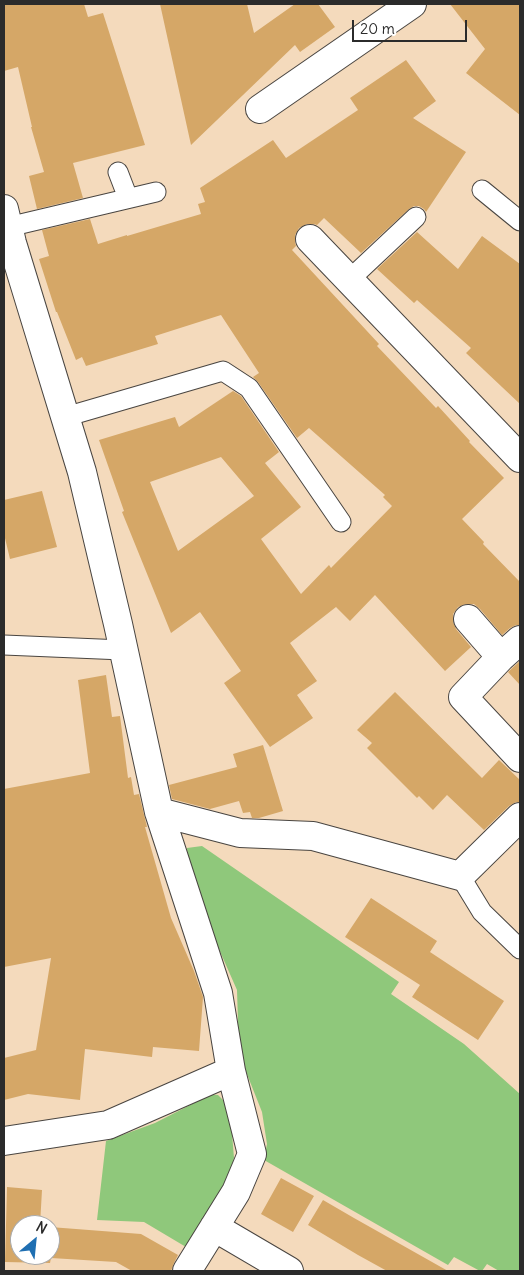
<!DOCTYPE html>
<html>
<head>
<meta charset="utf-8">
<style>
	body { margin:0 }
	#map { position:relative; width:524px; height:1275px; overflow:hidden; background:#f4dabc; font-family:Delius,sans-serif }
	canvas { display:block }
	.frame { position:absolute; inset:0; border:5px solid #2b2b2b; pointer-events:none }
	.north { position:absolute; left:10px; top:1215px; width:50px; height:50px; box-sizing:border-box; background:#fff; border:1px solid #aaa; border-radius:50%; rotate:28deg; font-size:14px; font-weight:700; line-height:20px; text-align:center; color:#2b2b2b }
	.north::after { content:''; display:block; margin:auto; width:18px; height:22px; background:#1f6fb2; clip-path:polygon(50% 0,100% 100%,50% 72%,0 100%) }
	.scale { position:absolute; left:352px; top:20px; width:115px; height:22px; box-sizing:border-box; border:2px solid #2b2b2b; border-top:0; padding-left:6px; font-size:15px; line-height:18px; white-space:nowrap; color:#2b2b2b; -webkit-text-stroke:4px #fff; paint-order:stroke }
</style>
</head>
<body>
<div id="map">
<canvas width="524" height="1275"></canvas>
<div class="frame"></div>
<div class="north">N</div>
<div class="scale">20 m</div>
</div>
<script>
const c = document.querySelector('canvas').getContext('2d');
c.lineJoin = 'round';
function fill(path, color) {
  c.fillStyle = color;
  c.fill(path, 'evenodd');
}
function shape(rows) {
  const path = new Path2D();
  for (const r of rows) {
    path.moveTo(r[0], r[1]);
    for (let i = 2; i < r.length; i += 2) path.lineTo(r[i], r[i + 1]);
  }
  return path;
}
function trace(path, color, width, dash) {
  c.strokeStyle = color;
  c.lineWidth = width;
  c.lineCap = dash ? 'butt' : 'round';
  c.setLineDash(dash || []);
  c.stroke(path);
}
const green = shape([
	[202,846,399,982,391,994,464,1044,520,1094,520,1271,499,1271,487,1264,482,1271,480,1271,454,1257,448,1265,264,1160,267,1144,262,1112,239,1054,237,990,189,881,187,848],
	[206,1094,218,1095,226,1103,231,1121,234,1158,227,1183,186,1247,144,1222,97,1220,106,1141,155,1123,198,1101]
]);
const building = shape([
	[4,4,84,4,88,17,103,13,145,145,73,163,83,198,37,209,29,176,44,172,31,127,32,127,18,67,4,71],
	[160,4,247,4,254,33,295,4,318,4,335,27,300,52,295,45,191,145],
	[450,4,520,4,520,115,466,73,485,49],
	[406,60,436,101,413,118,466,152,426,212,424,209,419,206,414,206,409,209,361,253,324,218,317,225,314,224,307,224,299,228,295,235,295,242,296,246,292,250,379,344,377,346,436,408,438,406,470,441,469,442,504,478,462,519,484,542,483,544,520,582,520,625,516,625,510,628,502,635,480,609,474,604,466,604,458,607,453,614,453,622,456,629,471,647,445,671,375,595,350,621,336,607,290,643,317,681,297,695,313,718,270,747,224,683,241,671,200,612,171,633,122,512,124,511,99,440,175,417,179,427,233,391,241,396,279,452,265,463,301,507,261,539,301,594,329,565,331,568,392,506,383,497,385,495,309,428,297,438,258,382,253,377,259,373,221,315,155,336,158,344,86,366,82,357,76,360,57,312,56,312,39,259,49,256,42,230,90,219,98,244,127,235,127,236,201,214,198,204,205,202,200,188,273,140,286,158,358,110,350,98],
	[221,457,254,496,178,551,150,482],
	[417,232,458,269,482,236,520,264,520,404,466,353,471,348,417,300,414,303,377,269],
	[42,491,57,547,10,559,4,534,4,500],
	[520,661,520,685,508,672],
	[106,675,112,717,120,716,128,778,131,777,134,795,139,794,147,827,145,827,171,918,194,971,203,997,199,1051,153,1047,152,1057,85,1049,80,1100,28,1094,4,1100,4,1058,36,1050,51,958,4,967,4,789,90,773,78,680],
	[395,692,482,778,499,760,520,780,520,802,516,802,509,806,484,830,447,795,433,810,419,796,417,798,367,748,372,743,357,730],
	[263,745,283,811,259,818,252,818,250,812,243,813,239,801,210,809,172,799,169,785,237,767,233,754],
	[371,898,437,941,430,952,504,1001,478,1040,412,997,420,985,345,937],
	[281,1178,314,1196,293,1232,261,1214],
	[7,1187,42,1190,40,1225,20,1225,20,1255,50,1255,50,1227,141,1234,178,1255,174,1263,171,1271,132,1271,116,1262,51,1258,50,1263,5,1262],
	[323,1200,354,1218,448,1271,387,1271,358,1255,308,1225]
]);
const lane = shape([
	[118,172,128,198],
	[482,190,520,221],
	[8,227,156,192],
	[349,280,416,217],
	[65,417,223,371,249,388,341,522],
	[4,645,123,650],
	[460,876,482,912,520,949]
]);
const street = shape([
	[260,109,412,4],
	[4,209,12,243,82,472,118,624,159,812,218,993,231,1071,252,1154,236,1192,187,1271],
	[310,239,520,458],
	[468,619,501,657],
	[520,640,501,657,463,697,520,758],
	[159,812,240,833,313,836,460,876,520,817],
	[4,1141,108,1125,231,1071],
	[214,1227,289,1271]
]);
fill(green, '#8fc87b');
fill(building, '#d5a767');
trace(lane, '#494541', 21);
trace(street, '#494541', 30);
trace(lane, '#fff', 19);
trace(street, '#fff', 28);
</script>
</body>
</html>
